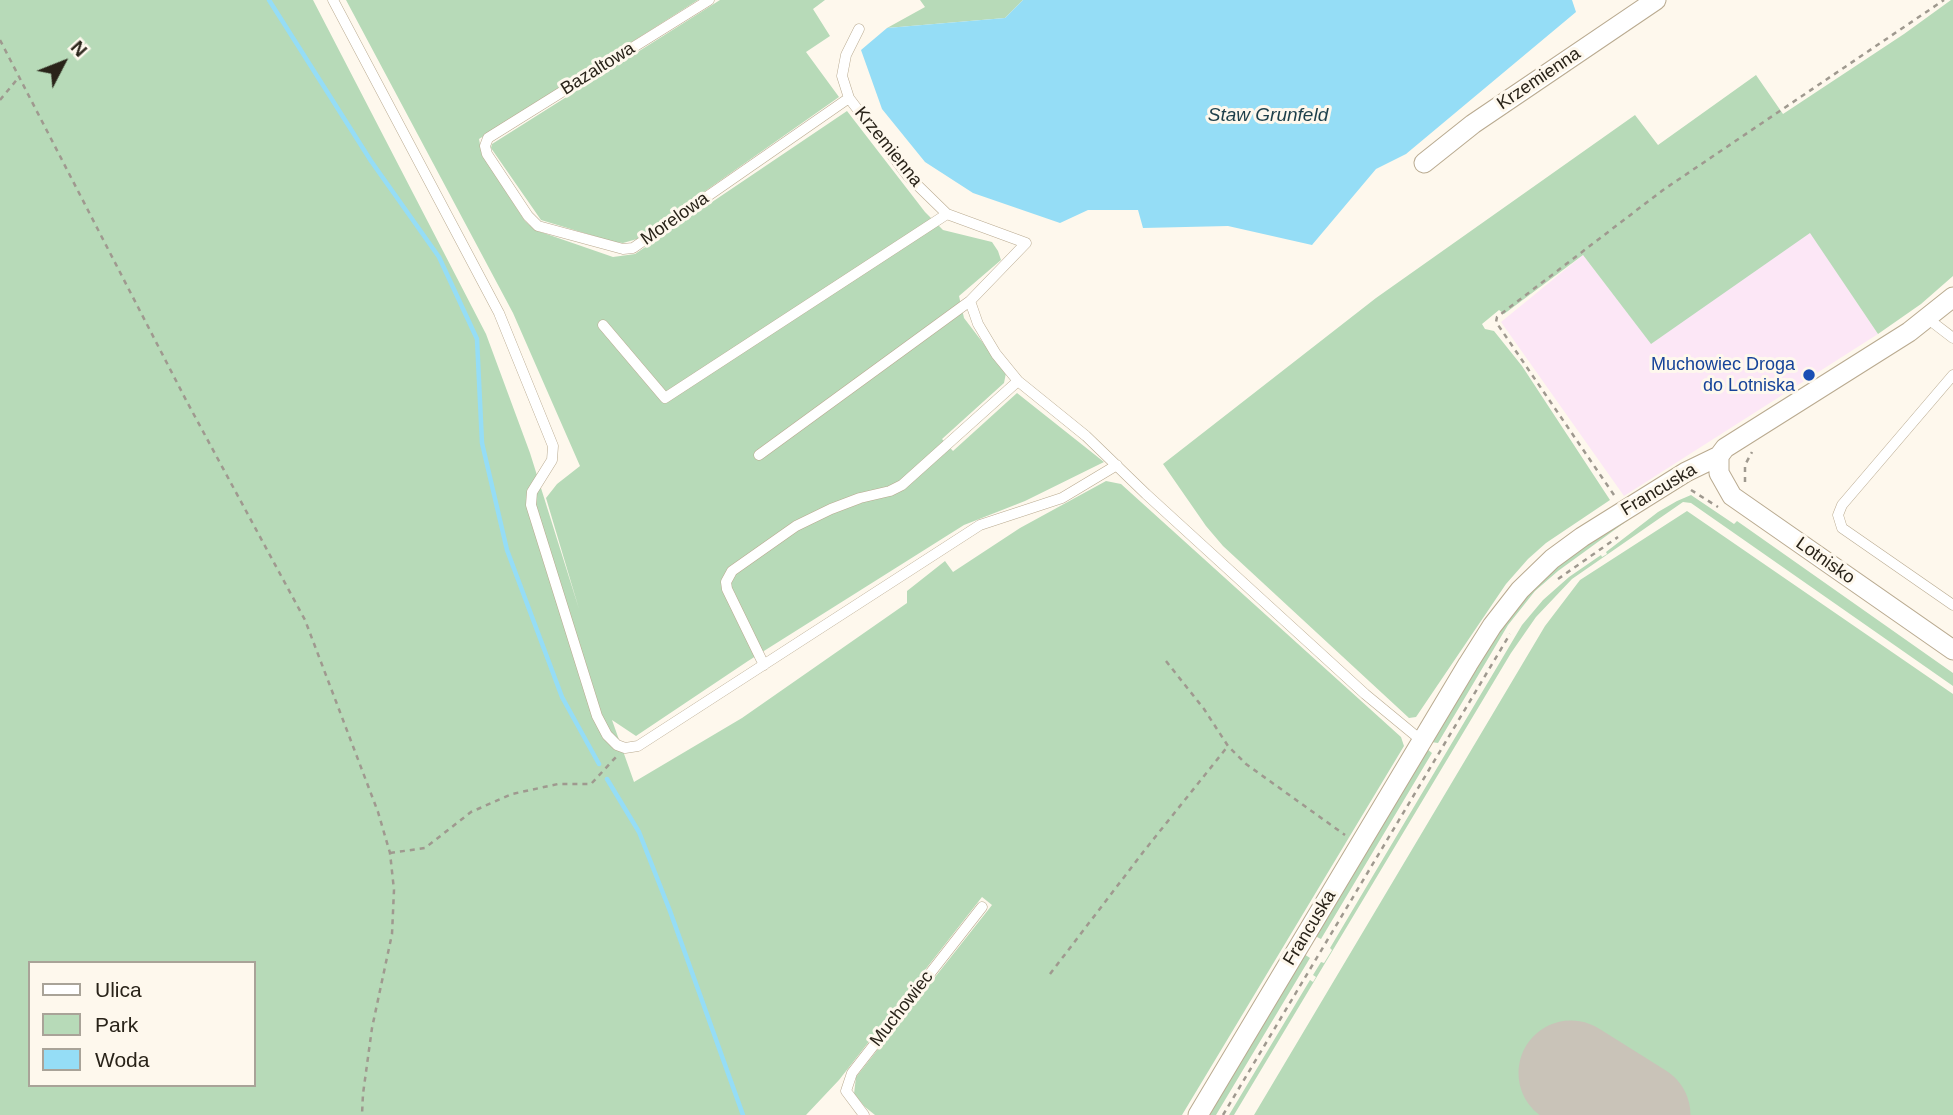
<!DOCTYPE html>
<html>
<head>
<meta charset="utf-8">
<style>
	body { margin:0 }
	#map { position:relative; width:1953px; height:1115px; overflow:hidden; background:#fef8ed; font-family:Arial,sans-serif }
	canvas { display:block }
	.legend { position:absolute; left:28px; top:961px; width:228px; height:126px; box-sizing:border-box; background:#fef8ed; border:2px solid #a9a398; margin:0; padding:9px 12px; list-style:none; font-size:21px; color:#292319 }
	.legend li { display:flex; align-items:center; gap:14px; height:35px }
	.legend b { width:35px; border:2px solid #a9a398 }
	.north { position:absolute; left:28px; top:28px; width:70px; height:70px; -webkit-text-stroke:5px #fef8ed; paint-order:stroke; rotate:48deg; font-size:19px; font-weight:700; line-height:28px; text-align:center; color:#292319 }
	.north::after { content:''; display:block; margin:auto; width:24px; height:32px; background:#292319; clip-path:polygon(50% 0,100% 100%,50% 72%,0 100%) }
</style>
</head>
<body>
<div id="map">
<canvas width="1953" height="1115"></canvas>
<ul class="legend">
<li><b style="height:9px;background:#fff"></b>Ulica</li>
<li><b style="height:19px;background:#b7dab8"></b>Park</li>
<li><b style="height:19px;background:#95ddf6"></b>Woda</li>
</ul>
<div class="north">N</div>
</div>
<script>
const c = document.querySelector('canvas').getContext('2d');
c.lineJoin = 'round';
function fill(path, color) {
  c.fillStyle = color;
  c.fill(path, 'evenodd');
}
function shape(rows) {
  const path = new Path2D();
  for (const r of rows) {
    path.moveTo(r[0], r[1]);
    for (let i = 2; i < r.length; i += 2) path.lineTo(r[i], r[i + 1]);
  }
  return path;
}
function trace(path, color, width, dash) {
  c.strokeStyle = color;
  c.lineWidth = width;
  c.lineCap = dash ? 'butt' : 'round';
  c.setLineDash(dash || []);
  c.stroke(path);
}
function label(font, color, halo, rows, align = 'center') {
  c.font = font + ' Arial,sans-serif';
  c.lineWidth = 6;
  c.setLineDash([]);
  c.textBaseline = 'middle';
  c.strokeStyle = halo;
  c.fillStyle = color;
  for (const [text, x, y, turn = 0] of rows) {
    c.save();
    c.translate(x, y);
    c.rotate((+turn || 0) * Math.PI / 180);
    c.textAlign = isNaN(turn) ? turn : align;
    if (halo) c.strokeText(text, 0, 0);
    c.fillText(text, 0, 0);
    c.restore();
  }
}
const industrial = shape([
	[1810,232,1878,334,1624,496,1501,322,1583,255,1651,343]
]);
const green = shape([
	[0,0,313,0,486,334,530,453,579,609,546,498,557,484,580,466,513,313,346,0,698,0,479,139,482,155,525,221,535,230,613,257,635,254,847,111,925,212,943,230,992,242,998,251,1001,260,959,296,964,318,1006,373,1004,383,942,439,953,451,1017,393,1104,462,1025,501,964,525,748,661,636,736,612,720,634,782,742,718,907,603,907,591,945,561,953,572,1020,528,1106,481,1121,484,1401,737,1404,746,1182,1115,875,1115,865,1107,854,1094,856,1077,992,905,982,897,839,1080,806,1115,0,1115],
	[30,963,254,963,254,1085,30,1085],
	[720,0,825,0,813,9,830,36,806,52,839,97,637,239,623,243,614,242,541,220,491,148,492,144],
	[920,0,1023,0,1005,18,887,28,925,7],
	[1951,0,1953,0,1953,276,1921,304,1878,334,1810,233,1651,344,1583,255,1504,314,1499,310,1482,324,1485,329,1494,331,1522,366,1610,500,1546,543,1528,559,1506,584,1416,717,1409,718,1223,546,1206,526,1163,464,1376,298,1635,115,1658,145,1756,75,1783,114,1904,34],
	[1691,495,1734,524,1737,521,1953,673,1953,686,1691,503,1683,502,1572,579,1536,617,1511,653,1234,1115,1229,1115,1310,980,1313,982,1316,977,1313,975,1321,962,1324,963,1332,950,1330,948,1522,625,1543,600,1569,577,1601,555,1602,557,1607,554,1606,552,1658,512,1677,501],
	[1646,507,1558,571,1535,591,1508,625,1438,743,1431,742,1484,653,1519,605,1546,576,1587,544],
	[1687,511,1953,694,1953,1115,1254,1115,1545,626,1580,580],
	[1427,749,1432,753,1321,939,1315,936],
	[1304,954,1310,958,1216,1115,1208,1115]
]);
const water = shape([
	[1023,0,1572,0,1576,12,1406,154,1376,169,1312,245,1228,226,1143,228,1138,210,1088,210,1060,223,973,193,925,162,882,109,861,50,887,28,1005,18]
]);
const stream = shape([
	[269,0,371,161,439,257,477,339,482,443,507,550,562,697,599,764],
	[607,779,639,832,670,911,743,1115]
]);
const runway = shape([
	[1571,1073,1638,1115]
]);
const path = shape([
	[0,40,186,400,305,620,378,812,390,853,394,890,392,934,372,1028,363,1094,362,1115],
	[0,100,19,77],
	[1745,482,1745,465,1752,452],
	[1691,490,1718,507],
	[1614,495,1496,322,1497,317,1663,190,1944,0],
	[1558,579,1618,537],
	[1166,661,1204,709,1228,746,1246,764,1345,835],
	[390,853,425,848,471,812,512,794,558,784,591,784,616,757],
	[1050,974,1144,851,1228,746],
	[1223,1115,1510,634]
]);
const lane = shape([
	[333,0,499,313,553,446,552,460,532,492,531,505,597,716,607,735,617,745,625,748,638,746,980,525,1062,498,1117,465],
	[709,0,488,138,485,146,487,154,528,216,538,226,623,249,633,248,849,98],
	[859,29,846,55,842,76,849,98,907,175,947,214,1026,243,970,301,978,324,996,354,1018,381,1086,436,1146,494,1365,694,1422,741],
	[1927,318,1953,338],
	[603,325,665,398,947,214],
	[1953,375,1842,505,1838,515,1842,528,1953,605],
	[759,455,970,301],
	[764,665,727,589,726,582,732,571,796,526,831,509,860,498,890,491,902,485,1018,381],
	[864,1115,846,1091,852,1073,982,907]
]);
const street = shape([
	[1424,163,1473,124,1656,0],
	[1719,456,1719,473,1732,496,1953,650],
	[1198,1115,1468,664,1492,626,1520,590,1552,559,1582,537,1686,472,1719,456,1725,448,1909,332,1953,297]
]);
const markers = [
	[1809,375,7,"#1a4fb4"]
];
const streetNames = [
	["Bazaltowa",598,69,-32],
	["Krzemienna",1539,79,-34],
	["Krzemienna",888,147,51],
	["Morelowa",675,219,-35],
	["Francuska",1659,490,-31],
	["Lotnisko",1825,561,35],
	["Francuska",1310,928,-59],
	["Muchowiec",902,1009,-52]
];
const transitNames = [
	["Muchowiec Droga",1795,365],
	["do Lotniska",1795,386]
];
const waterNames = [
	["Staw Grunfeld",1268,116]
];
fill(industrial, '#fce7f6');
fill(green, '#b7dab8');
fill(water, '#95ddf6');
trace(stream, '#95ddf6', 4.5);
trace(runway, '#c9c3b8', 105);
trace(lane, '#b9aa90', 11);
trace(street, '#b9aa90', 21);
trace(path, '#9f998f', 2.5, [5, 5]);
trace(lane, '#fff', 10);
trace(street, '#fff', 19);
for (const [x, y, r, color] of markers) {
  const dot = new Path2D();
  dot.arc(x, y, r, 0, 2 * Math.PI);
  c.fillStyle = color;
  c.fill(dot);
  trace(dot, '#fef8ed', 2.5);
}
label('18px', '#292319', '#fef8ed', streetNames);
label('18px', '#164399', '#fef8ed', transitNames, 'right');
label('italic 19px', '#1d3f4a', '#fef8ed', waterNames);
</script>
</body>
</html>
